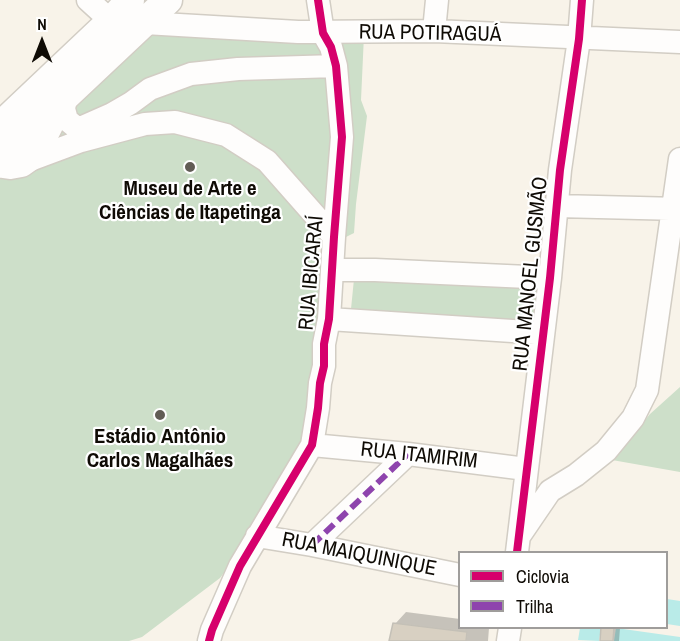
<!DOCTYPE html>
<html>
<head>
<meta charset="utf-8">
<style>
	body { margin:0 }
	#map { position:relative; width:680px; height:641px; overflow:hidden; background:#f8f3e9; font-family:"Archivo Narrow",sans-serif }
	canvas { display:block }
	.legend { position:absolute; left:458px; top:551px; width:210px; height:78px; box-sizing:border-box; background:#fff; border:2px solid #9f9d9b; margin:0; padding:8px 10px; list-style:none; font-size:18px; color:#0f0b05 }
	.legend li { display:flex; align-items:center; gap:12px; height:30px }
	.legend b { width:30px; border:2px solid #9f9d9b }
	.north { position:absolute; left:12px; top:12px; width:60px; height:60px; -webkit-text-stroke:4px #fff; paint-order:stroke; rotate:0deg; font-size:16px; font-weight:700; line-height:24px; text-align:center; color:#0f0b05 }
	.north::after { content:''; display:block; margin:auto; width:21px; height:27px; background:#0f0b05; clip-path:polygon(50% 0,100% 100%,50% 72%,0 100%) }
</style>
</head>
<body>
<div id="map">
<canvas width="680" height="641"></canvas>
<ul class="legend">
<li><b style="height:8px;background:#d6006c"></b>Ciclovia</li>
<li><b style="height:8px;background:#8e44ad"></b>Trilha</li>
</ul>
<div class="north">N</div>
</div>
<script>
const c = document.querySelector('canvas').getContext('2d');
c.lineJoin = 'round';
function fill(path, color) {
  c.fillStyle = color;
  c.fill(path, 'evenodd');
}
function shape(rows) {
  const path = new Path2D();
  for (const r of rows) {
    path.moveTo(r[0], r[1]);
    for (let i = 2; i < r.length; i += 2) path.lineTo(r[i], r[i + 1]);
  }
  return path;
}
function trace(path, color, width, dash) {
  c.strokeStyle = color;
  c.lineWidth = width;
  c.lineCap = dash ? 'butt' : 'round';
  c.setLineDash(dash || []);
  c.stroke(path);
}
function label(font, color, halo, rows, align = 'center') {
  c.font = font + ' "Archivo Narrow",sans-serif';
  c.lineWidth = 4.5;
  c.setLineDash([]);
  c.textBaseline = 'middle';
  c.strokeStyle = halo;
  c.fillStyle = color;
  for (const [text, x, y, turn = 0] of rows) {
    c.save();
    c.translate(x, y);
    c.rotate((+turn || 0) * Math.PI / 180);
    c.textAlign = isNaN(turn) ? turn : align;
    if (halo) c.strokeText(text, 0, 0);
    c.fillText(text, 0, 0);
    c.restore();
  }
}
const green = shape([
	[154,25,364,35,361,100,367,116,356,204,354,233,326,247,317,249,332,270,312,445,240,552,220,578,142,637,129,641,0,641,0,164],
	[354,279,539,284,538,322,351,309],
	[680,387,680,472,612,460,650,414]
]);
const water = shape([
	[667,599,680,601,680,626,667,624],
	[580,628,601,628,599,641,578,640],
	[616,628,680,637,680,641,614,641]
]);
const shadow = shape([
	[406,612,460,619,460,628,489,628,488,641,391,641,395,624],
	[603,628,620,628,619,641,602,641]
]);
const building = shape([
	[393,623,467,632,466,641,389,641,393,623],
	[601,627,614,627,613,641,600,641,601,627]
]);
const minor = shape([
	[88,0,111,21],
	[145,23,298,32,434,31,680,42],
	[434,31,437,0],
	[66,97,64,109,67,120,78,129,112,114,131,103,150,89,191,74,238,69,336,66],
	[22,163,81,141,145,124,175,122,226,135,267,161,334,237],
	[557,206,680,209],
	[332,270,375,270,550,278],
	[329,319,543,333],
	[312,445,408,454,526,469],
	[520,535,550,491,576,475,606,451,633,418,647,390,680,159],
	[257,536,312,545,460,575],
	[312,545,408,454],
	[517,552,550,278,560,170,579,39,582,0],
	[209,641,212,630,240,566,312,445,318,408,320,383,324,366,324,344,329,319,334,237,342,137,336,66,331,47,323,33,318,0],
	[508,641,510,628]
]);
const major = shape([
	[0,126,111,21,130,0],
	[0,158,168,0],
	[0,162,3,164,10,165,21,163,35,153,49,125,52,114]
]);
const quiet = shape([
	[312,545,408,454]
]);
const cycleway = shape([
	[517,552,550,278,560,170,579,39,582,0],
	[209,641,212,630,240,566,312,445,318,408,320,383,324,366,324,344,329,319,334,237,342,137,336,66,331,47,323,33,318,0]
]);
const markers = [
	[190,167,6,"#615c55"],
	[160,415,6,"#615c55"]
];
const streetNames = [
	["RUA POTIRAGUÁ",430,34,1],
	["RUA IBICARAÍ",312,273,-85],
	["RUA MANOEL GUSMÃO",531,274,-84],
	["RUA ITAMIRIM",419,456,6],
	["RUA MAIQUINIQUE",359,555,11]
];
const poiNames = [
	["Museu de Arte e",190,189],
	["Ciências de Itapetinga",190,213],
	["Estádio Antônio",160,437],
	["Carlos Magalhães",160,461]
];
fill(green, '#cddfc9');
fill(water, '#b9ebe8');
fill(shadow, '#0003');
fill(building, '#d8d0c2');
trace(building, '#c4c0b7', 1.5);
trace(minor, '#d2cdc4', 25);
trace(major, '#d2cdc4', 31);
trace(minor, '#fefdfc', 22);
trace(major, '#fefdfc', 28);
trace(quiet, '#8e44ad', 6, [12, 6]);
trace(cycleway, '#d6006c', 8);
for (const [x, y, r, color] of markers) {
  const dot = new Path2D();
  dot.arc(x, y, r, 0, 2 * Math.PI);
  c.fillStyle = color;
  c.fill(dot);
  trace(dot, '#fff', 2);
}
label('21px', '#0f0b05', '#fff', streetNames);
label('bold 21px', '#0f0b05', '#fff', poiNames);
</script>
</body>
</html>
